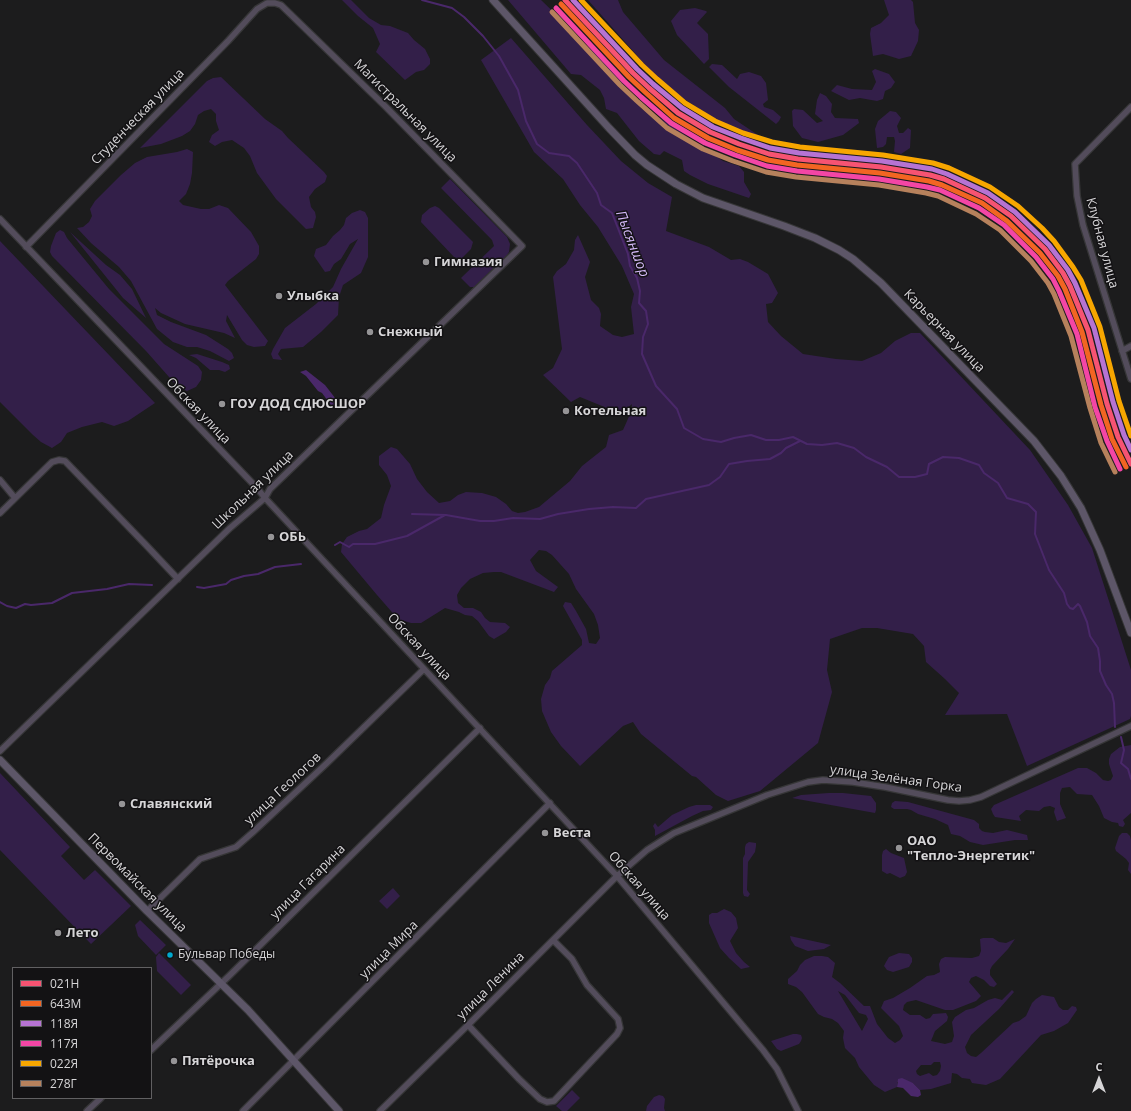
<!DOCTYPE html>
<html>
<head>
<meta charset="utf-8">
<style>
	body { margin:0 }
	#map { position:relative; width:1131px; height:1111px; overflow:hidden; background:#1c1c1d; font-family:"Open Sans",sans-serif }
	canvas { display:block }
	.legend { position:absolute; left:12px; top:967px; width:140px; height:132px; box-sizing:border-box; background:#131214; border:1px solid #616062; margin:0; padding:5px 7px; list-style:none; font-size:12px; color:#d6d5d7 }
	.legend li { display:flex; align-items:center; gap:8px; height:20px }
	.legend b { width:20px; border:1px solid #616062 }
	.north { position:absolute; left:1079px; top:1059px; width:40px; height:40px; -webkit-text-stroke:3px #131214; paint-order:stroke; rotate:0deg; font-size:11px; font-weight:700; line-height:16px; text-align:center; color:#d6d5d7 }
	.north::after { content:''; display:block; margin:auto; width:14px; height:18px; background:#d6d5d7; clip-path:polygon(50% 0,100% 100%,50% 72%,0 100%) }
</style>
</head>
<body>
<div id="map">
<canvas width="1131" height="1111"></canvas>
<ul class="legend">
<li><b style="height:5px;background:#f65372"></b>021Н</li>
<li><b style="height:5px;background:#f26522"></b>643М</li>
<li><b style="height:5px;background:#b673d3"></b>118Я</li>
<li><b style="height:5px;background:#f346a5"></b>117Я</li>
<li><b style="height:5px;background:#f7a600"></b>022Я</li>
<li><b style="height:5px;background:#b6815c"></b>278Г</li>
</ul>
<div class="north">С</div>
</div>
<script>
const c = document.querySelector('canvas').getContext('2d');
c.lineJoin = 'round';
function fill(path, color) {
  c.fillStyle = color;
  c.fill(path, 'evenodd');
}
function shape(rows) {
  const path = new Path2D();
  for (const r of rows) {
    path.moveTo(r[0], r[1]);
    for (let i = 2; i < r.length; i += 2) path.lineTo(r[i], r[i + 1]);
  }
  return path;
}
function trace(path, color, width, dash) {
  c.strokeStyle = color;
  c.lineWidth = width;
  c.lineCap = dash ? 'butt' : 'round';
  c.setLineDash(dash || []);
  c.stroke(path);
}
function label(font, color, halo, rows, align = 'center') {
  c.font = font + ' "Open Sans",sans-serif';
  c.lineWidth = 3;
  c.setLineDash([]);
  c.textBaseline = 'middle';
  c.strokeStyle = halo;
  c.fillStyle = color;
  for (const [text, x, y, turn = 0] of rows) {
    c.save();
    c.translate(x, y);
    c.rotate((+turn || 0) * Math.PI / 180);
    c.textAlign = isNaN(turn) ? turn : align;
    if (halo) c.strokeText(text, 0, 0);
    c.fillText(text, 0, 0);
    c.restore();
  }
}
const green = shape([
	[342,0,351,0,369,18,381,25,390,26,408,33,414,40,425,49,430,59,430,64,424,70,416,72,405,80,376,52,380,44,373,28,358,16],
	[508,0,541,0,567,25,568,33,595,52,624,85,642,109,660,118,723,161,739,166,744,172,744,182,751,194,749,198,708,184,690,175,684,171,682,160,664,151,660,155,654,154,639,141,617,113,606,109,604,98,600,90,581,75,571,74],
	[588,0,618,0,623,12,664,60,725,108,734,119,758,135,758,139,755,140,724,125,663,85],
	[884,0,911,0,913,2,915,23,919,30,918,41,911,56,899,59,883,54,873,56,870,34,871,28,881,23,889,15],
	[695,8,706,11,707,12,697,23,708,34,709,59,704,64,677,35,671,21,680,10],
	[511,38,587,125,621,161,648,183,672,197,666,231,709,247,731,260,740,259,748,262,768,274,778,293,772,303,766,304,768,322,781,336,803,354,836,359,862,361,881,353,895,341,911,333,920,333,1030,450,1068,505,1092,548,1131,670,1131,716,1130,719,1027,766,1007,714,945,715,959,693,945,679,926,662,924,646,913,634,877,628,862,628,830,639,827,670,832,692,818,743,760,791,728,801,716,795,696,777,692,776,641,734,633,722,623,726,580,766,561,746,551,732,542,711,541,699,545,685,550,678,552,671,582,645,582,640,563,606,565,602,571,603,576,611,586,629,589,643,596,644,600,638,598,625,594,614,576,589,569,574,552,555,546,551,539,550,530,560,536,571,558,587,554,592,501,572,494,572,483,573,470,579,461,588,457,595,458,603,464,608,473,608,481,612,485,618,490,622,505,623,510,627,506,632,494,639,489,636,478,621,472,616,465,615,459,612,445,608,421,623,411,623,398,619,377,595,341,552,342,544,347,537,359,531,367,529,381,518,384,505,391,486,387,475,379,465,379,456,391,447,397,449,410,464,417,479,427,492,439,503,450,501,458,495,466,492,482,493,496,497,506,504,512,511,518,513,525,512,539,507,570,481,582,466,606,447,609,435,623,430,631,412,632,404,623,412,613,408,607,408,580,397,571,402,543,375,553,368,562,349,553,277,557,271,566,264,574,250,575,240,578,235,590,262,585,277,591,300,599,308,601,314,600,326,613,335,622,337,634,334,631,307,634,294,622,266,598,227,580,205,563,179,534,152,481,60],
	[712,64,722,65,737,79,740,74,749,72,761,76,766,83,768,100,763,104,764,107,773,110,781,117,779,121,776,124,729,87,709,67],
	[875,69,889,74,895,82,891,88,885,91,883,99,877,101,860,98,849,100,831,91,837,85,852,89,872,90,876,82,872,71],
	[221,77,265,119,282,131,288,138,324,172,327,176,325,182,315,189,309,197,311,207,315,212,316,217,313,228,306,229,276,199,257,173,250,156,244,148,232,140,222,142,215,146,209,142,212,135,219,130,216,121,216,114,211,109,204,111,198,115,195,124,190,131,182,136,161,144,140,148,207,81,213,78],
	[820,93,826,96,832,104,831,112,835,118,858,119,859,123,843,135,818,142,802,138,793,126,792,111,794,109,803,110,817,123,823,121,815,114,817,100],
	[890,111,896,112,901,118,897,126,899,133,903,133,908,128,911,130,910,148,901,154,894,152,895,141,894,137,887,137,886,144,883,147,877,148,875,129,878,121],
	[187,149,193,152,192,173,190,184,186,194,179,201,183,205,201,209,209,209,219,205,228,208,251,232,259,246,259,254,256,259,228,281,225,285,268,341,265,346,254,347,247,345,242,340,227,315,226,321,235,338,224,333,185,324,161,313,155,308,157,315,171,322,206,335,228,349,232,353,234,358,229,361,210,351,197,347,187,347,173,342,157,329,131,281,119,267,91,243,77,228,83,227,89,222,92,216,90,209,95,201,121,175,135,163,147,157,177,152],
	[450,179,507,237,510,244,509,252,507,255,474,287,470,287,461,278,494,246,492,240,441,188],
	[435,206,439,208,473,242,471,249,461,259,454,257,421,222,422,215,430,208],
	[360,210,365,212,368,218,368,257,361,273,343,285,339,297,338,315,321,332,303,347,281,349,278,354,282,360,273,359,271,354,273,349,285,328,316,304,333,287,341,269,358,239,350,244,341,259,334,264,330,271,325,272,314,256,316,249,326,245,333,236,340,230,344,225,346,218,352,213],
	[60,230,64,232,67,238,109,289,164,344,198,366,202,372,201,380,196,387,187,391,177,386,146,351,52,256,50,252,51,246,56,233],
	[70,232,106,265,120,275,132,289,146,318,123,298],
	[0,241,155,403,128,421,114,426,102,422,82,427,67,433,61,442,52,448,41,442,33,435,0,402],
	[197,354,222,362,229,365,230,369,225,372,219,370,210,370,196,358,189,355],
	[1131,745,1131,813,1123,820,1125,824,1123,827,1119,826,1118,823,1112,822,1104,818,1099,806,1092,795,1077,794,1070,787,1062,788,1060,793,1060,804,1066,818,1057,821,1054,812,1055,808,1050,806,1044,807,1039,811,1026,810,1019,816,1021,821,995,817,993,814,991,809,994,805,1078,768,1087,768,1096,773,1103,780,1108,781,1111,780,1113,776,1109,764,1109,759,1111,754,1120,747],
	[0,773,70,847,61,856,84,880,95,870,131,906,91,944,0,850],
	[829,793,843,793,871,796,876,803,876,810,875,813,792,798,801,795],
	[895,801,908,802,974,820,979,824,979,828,982,831,985,832,993,833,1007,830,1027,835,1028,840,1015,840,983,845,970,842,960,836,951,834,948,825,935,819,918,814,911,810,907,809,894,809,891,807,892,803],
	[696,805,710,805,713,807,711,810,703,811,692,816,655,836,655,830,653,826,655,823,658,827,672,815,689,807],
	[1122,833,1127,833,1130,836,1131,840,1131,874,1128,870,1129,863,1126,859,1116,851,1115,848,1119,836],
	[749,842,756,843,756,846,755,852,748,862,747,890,750,894,748,897,744,896,743,893,743,858,745,854,745,847,746,844],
	[886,849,891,853,904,858,907,872,905,876,900,878,890,873,887,874,882,871,882,855,883,851],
	[393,888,400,896,387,909,379,901],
	[724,909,731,912,736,918,738,928,730,941,736,953,744,962,750,967,741,969,729,958,720,948,709,923,709,915,712,913,717,913],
	[140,920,166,945,156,955,138,936,135,925],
	[790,936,831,945,824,949,808,951,795,946,791,940],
	[983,938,993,938,999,942,1006,943,1015,939,1008,949,992,966,990,970,990,975,997,984,994,987,990,986,984,980,976,976,971,978,969,982,981,996,976,1001,953,1010,945,1010,916,1000,907,1002,904,1005,903,1010,910,1015,920,1015,926,1019,930,1018,933,1014,946,1013,948,1017,947,1021,935,1031,931,1041,945,1044,952,1042,954,1036,952,1022,955,1017,966,1010,974,1008,988,1000,995,998,1002,1000,1012,990,1014,992,999,1009,971,1035,965,1047,967,1053,971,1056,976,1057,981,1053,1013,1023,1019,1021,1026,1016,1032,1003,1036,999,1042,995,1054,997,1059,1007,1063,1010,1068,1010,1072,1006,1076,1007,1077,1010,1068,1023,1054,1031,1041,1035,1000,1079,986,1085,972,1083,970,1079,962,1078,957,1074,952,1073,951,1083,931,1089,920,1090,913,1083,897,1082,897,1087,885,1092,874,1085,859,1067,855,1058,845,1048,843,1038,844,1031,838,1023,832,1019,824,1017,818,1014,802,992,796,987,788,984,788,979,797,971,800,965,805,960,814,956,822,956,828,957,835,963,832,977,840,983,864,1006,870,1006,877,1024,888,1038,895,1043,900,1040,903,1036,899,1026,881,1008,884,1001,893,998,910,988,927,976,934,975,940,972,939,964,941,959,945,957,972,958,979,956,981,951,980,939],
	[838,991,845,995,859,1013,866,1015,868,1019,862,1031],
	[934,1062,940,1062,941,1066,940,1071,937,1075,933,1076,929,1073,920,1076,917,1074,916,1071,921,1065,931,1065],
	[159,953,191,985,181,995,157,971,156,957],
	[899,953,909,954,912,958,912,962,909,967,893,972,887,970,884,966,886,962,889,957],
	[793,1034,797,1034,801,1035,802,1038,801,1041,799,1044,786,1049,781,1051,777,1049,771,1041],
	[572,1090,580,1098,567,1111,562,1111,556,1106],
	[659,1095,663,1096,665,1099,664,1108,665,1111,646,1111,647,1106,654,1097]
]);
const water = shape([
	[306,370,325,385,339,403,336,406,331,405,322,393,318,391,306,376,300,372],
	[902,1078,913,1083,920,1090,921,1095,918,1097,911,1096,903,1088,897,1087,898,1079]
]);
const stream = shape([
	[422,0,452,8,464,17,483,36,499,56,518,90,526,121,537,144,549,153,569,156,577,163,597,193,601,205,612,213,628,254,630,266,637,278,640,291,639,303,646,311,648,324,643,337,642,354,656,386,677,409,684,428,703,439,721,442,734,438,751,435,766,440,779,440,793,437,807,444,822,445,837,443,854,448,866,457,887,467,899,477,915,477,927,474,929,464,943,457,959,458,979,465,984,473,998,483,1007,498,1028,504,1036,512,1035,534,1049,570,1064,593,1067,604,1070,608,1073,609,1078,604,1080,606,1087,622,1090,636,1098,648,1100,661,1100,671,1106,685,1112,694,1114,703,1115,727],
	[412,514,446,515,480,521,494,521,513,518,540,519,558,514,589,509,613,507,636,508,646,499,709,485,720,477,729,464,747,461,770,459,781,453,786,448,800,441],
	[335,545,340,542,349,547,353,544,375,544,407,536,445,515],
	[197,587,204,588,226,584,231,580,244,576,258,574,275,567,301,564],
	[0,602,7,606,16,608,25,604,31,605,52,603,72,593,107,589,129,584,152,585],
	[1121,737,1124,750,1121,763,1128,769,1131,779]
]);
const minor = shape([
	[1131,107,1075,164,1077,196,1083,225,1131,379],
	[0,219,257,488,265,498,617,876,763,1050,777,1069,798,1111],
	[1122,351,1131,346],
	[0,480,15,498],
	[0,513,52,462,59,460,65,461,146,545,178,579],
	[0,751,230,528,265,498,270,489,522,246,386,107,281,5,275,3,267,3,257,9,228,41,26,247],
	[147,911,200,859,236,847,252,833,327,763,424,669],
	[468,1025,519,1079,540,1099,547,1102,554,1101,617,1034,620,1028,618,1019,587,985,572,959,553,940],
	[151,1050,229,976,480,728],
	[87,1111,101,1098],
	[243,1111,550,803],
	[380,1111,468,1025,617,876,647,850,674,833,767,795,808,782,823,780,853,782,885,787,948,800,959,801,970,800,981,797,1131,726]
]);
const major = shape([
	[493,0,609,128,635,155,647,165,676,184,703,198,784,226,815,238,839,250,853,259,881,283,1034,441,1061,476,1081,508,1100,550,1131,633],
	[0,760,147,911,248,1010,339,1111]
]);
const rail1 = shape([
	[565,0,633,73,649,88,678,113,710,132,739,144,769,154,798,159,881,167,930,175,944,179,985,198,1011,216,1045,249,1063,273,1070,286,1088,330,1107,404,1118,437,1131,464]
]);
const rail2 = shape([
	[561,4,629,77,645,92,674,118,708,138,737,150,768,160,797,165,880,173,929,181,942,185,982,203,1007,221,1040,253,1058,276,1065,289,1082,332,1101,405,1112,439,1126,467]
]);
const rail3 = shape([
	[573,0,637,69,653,84,682,108,713,127,741,138,770,148,799,153,882,161,932,169,947,174,988,193,1015,212,1049,245,1068,270,1075,283,1094,328,1113,402,1124,435,1131,450]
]);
const rail4 = shape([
	[556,8,624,81,641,97,671,123,705,143,735,155,767,166,797,171,879,179,927,187,940,190,979,208,1004,225,1036,257,1053,279,1059,291,1077,334,1095,407,1107,441,1120,469]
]);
const rail5 = shape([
	[581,0,642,65,657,79,685,103,715,121,743,133,772,142,800,147,883,155,933,163,949,168,990,187,1018,206,1042,228,1054,241,1073,267,1081,280,1100,327,1119,401,1131,436]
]);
const rail6 = shape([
	[552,12,620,85,637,101,667,128,703,149,733,161,766,172,796,177,879,185,926,193,938,196,976,214,1000,230,1031,261,1048,283,1054,294,1071,336,1090,408,1101,443,1115,472]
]);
const markers = [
	[426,262,4,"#959496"],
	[279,296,4,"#959496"],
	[370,332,4,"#959496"],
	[222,404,4,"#959496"],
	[566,411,4,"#959496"],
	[271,537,4,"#959496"],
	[122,804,4,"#959496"],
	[545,833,4,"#959496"],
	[899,848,4,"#959496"],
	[58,933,4,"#959496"],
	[170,955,3.5,"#00a9ce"],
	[174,1061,4,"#959496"]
];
const busNames = [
	["Бульвар Победы",178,955]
];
const streetNames = [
	["Магистральная улица",405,111,45],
	["Студенческая улица",138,117,-46],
	["Клубная улица",1102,243,75],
	["Карьерная улица",944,331,46],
	["Обская улица",198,411,46],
	["Школьная улица",253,490,-44],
	["Обская улица",419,647,47],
	["улица Зелёная Горка",896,779,8],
	["улица Геологов",283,789,-43],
	["улица Гагарина",308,882,-45],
	["Первомайская улица",137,883,45],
	["Обская улица",639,886,49],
	["улица Мира",389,950,-45],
	["улица Ленина",491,986,-45]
];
const poiNames = [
	["Гимназия",434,262],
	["Улыбка",287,296],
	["Снежный",378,332],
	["ГОУ ДОД СДЮСШОР",230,404],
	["Котельная",574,411],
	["ОБЬ",279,537],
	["Славянский",130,804],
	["Веста",553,833],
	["ОАО",907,841],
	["\"Тепло-Энергетик\"",907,856],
	["Лето",66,933],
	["Пятёрочка",182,1061]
];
const waterNames = [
	["Пысяншор",632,244,69]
];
fill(green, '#331f49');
fill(water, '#4a286a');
trace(stream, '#4a286a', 2);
trace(minor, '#363637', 8);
trace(major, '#363637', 9);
trace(minor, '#534c5b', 5.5);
trace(major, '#5d5668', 7);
trace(rail1, '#f65372', 5);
trace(rail2, '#f26522', 5);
trace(rail3, '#b673d3', 5);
trace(rail4, '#f346a5', 5);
trace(rail5, '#f7a600', 5);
trace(rail6, '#b6815c', 5);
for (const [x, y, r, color] of markers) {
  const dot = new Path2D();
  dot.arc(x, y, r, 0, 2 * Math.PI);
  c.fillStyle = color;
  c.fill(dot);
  trace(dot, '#131214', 1.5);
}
label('12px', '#d6d5d7', '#131214', busNames, 'left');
label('13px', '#d6d5d7', '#131214', streetNames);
label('bold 13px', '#d6d5d7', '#131214', poiNames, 'left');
label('italic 14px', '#d3b8f7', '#131214', waterNames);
</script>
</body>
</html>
